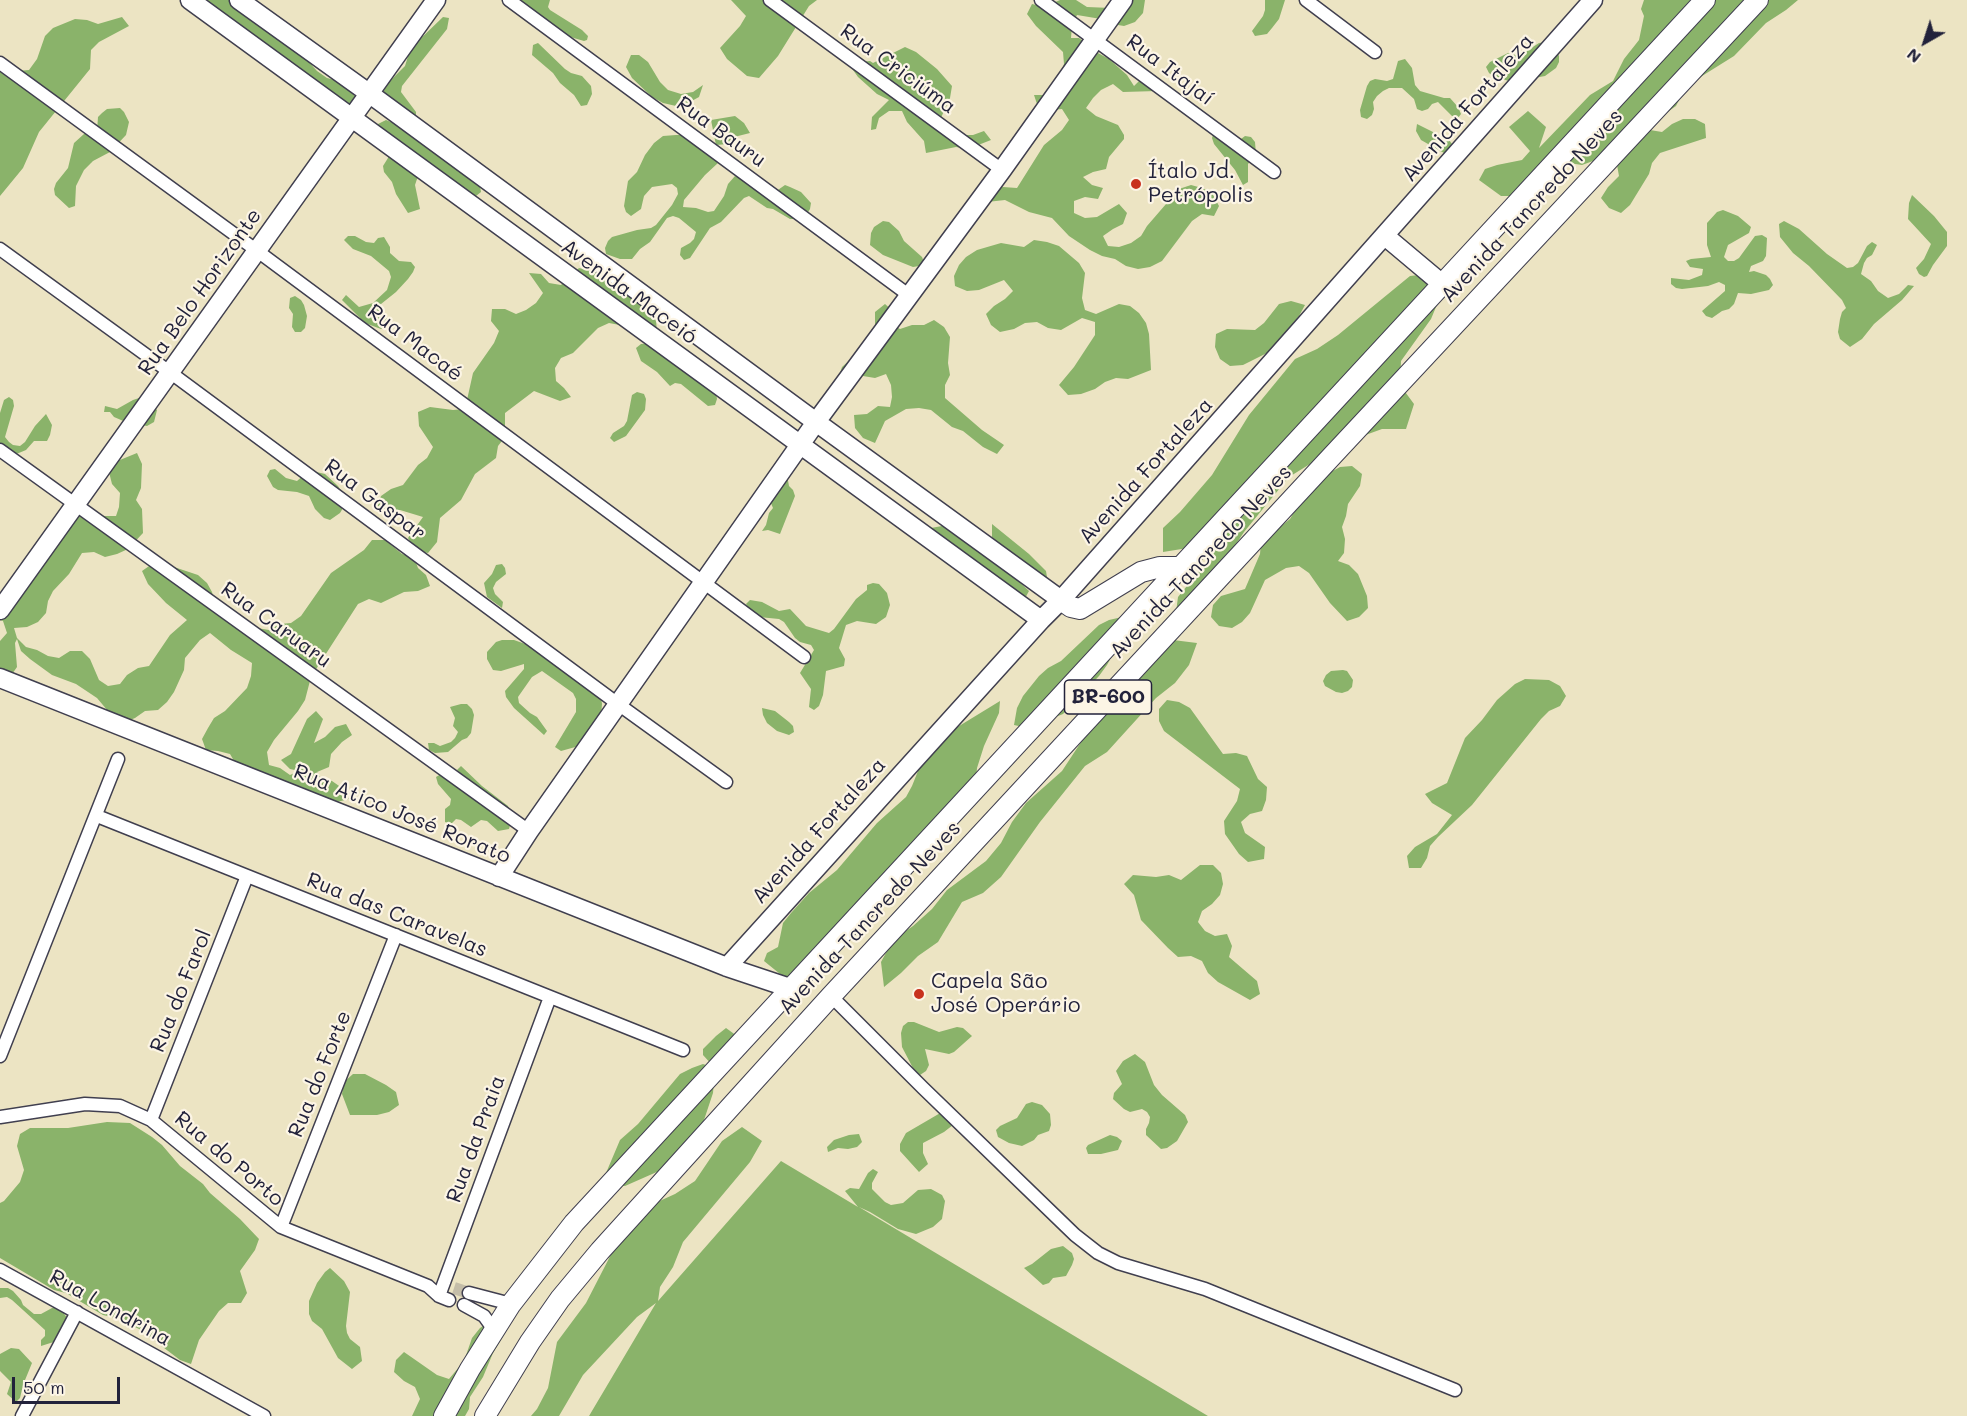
<!DOCTYPE html>
<html>
<head>
<meta charset="utf-8">
<style>
	body { margin:0 }
	#map { position:relative; width:1967px; height:1416px; overflow:hidden; background:#ece4c3; font-family:Mali,sans-serif }
	canvas { display:block }
	.north { position:absolute; left:1895px; top:12px; width:60px; height:60px; -webkit-text-stroke:4px #fcf5e5; paint-order:stroke; rotate:219deg; font-size:16px; font-weight:700; line-height:24px; text-align:center; color:#22223b }
	.north::after { content:''; display:block; margin:auto; width:21px; height:27px; background:#22223b; clip-path:polygon(50% 0,100% 100%,50% 72%,0 100%) }
	.scale { position:absolute; left:12px; top:1377px; width:108px; height:27px; box-sizing:border-box; border:3px solid #22223b; border-top:0; padding-left:8px; font-size:18px; line-height:21px; white-space:nowrap; color:#22223b; -webkit-text-stroke:4px #fcf5e5; paint-order:stroke }
</style>
</head>
<body>
<div id="map">
<canvas width="1967" height="1416"></canvas>
<div class="north">N</div>
<div class="scale">50 m</div>
</div>
<script>
const c = document.querySelector('canvas').getContext('2d');
c.lineJoin = 'round';
function fill(path, color) {
  c.fillStyle = color;
  c.fill(path, 'evenodd');
}
function shape(rows) {
  const path = new Path2D();
  for (const r of rows) {
    path.moveTo(r[0], r[1]);
    for (let i = 2; i < r.length; i += 2) path.lineTo(r[i], r[i + 1]);
  }
  return path;
}
function trace(path, color, width, dash) {
  c.strokeStyle = color;
  c.lineWidth = width;
  c.lineCap = dash ? 'butt' : 'round';
  c.setLineDash(dash || []);
  c.stroke(path);
}
function label(font, color, halo, rows, align = 'center') {
  c.font = font + ' Mali,sans-serif';
  c.lineWidth = 4.5;
  c.setLineDash([]);
  c.textBaseline = 'middle';
  c.strokeStyle = halo;
  c.fillStyle = color;
  for (const [text, x, y, turn = 0] of rows) {
    c.save();
    c.translate(x, y);
    c.rotate((+turn || 0) * Math.PI / 180);
    c.textAlign = isNaN(turn) ? turn : align;
    if (halo) c.strokeText(text, 0, 0);
    c.fillText(text, 0, 0);
    c.restore();
  }
}
const forest = shape([
	[195,0,230,0,300,52,317,71,327,78,339,81,356,97,350,104,341,107],
	[522,0,550,0,548,7,550,10,582,30,588,36,587,40,584,41,567,36,522,7],
	[731,0,817,0,809,6,778,56,759,78,747,76,727,59,720,48,740,26,746,16],
	[1060,0,1076,0,1087,7,1111,8,1122,11,1131,5,1130,0,1145,0,1143,13,1135,22,1124,26,1112,24,1101,19,1077,15,1072,26,1071,38,1079,38,1098,53,1109,59,1127,75,1134,86,1143,77,1157,91,1123,92,1113,84,1101,90,1093,98,1086,108,1096,116,1118,125,1124,135,1124,139,1109,157,1106,169,1093,172,1083,177,1092,185,1103,188,1098,199,1085,197,1074,201,1074,213,1085,218,1097,217,1119,204,1127,213,1123,224,1113,229,1103,236,1108,246,1119,247,1131,243,1141,236,1147,226,1179,189,1191,185,1202,188,1212,193,1219,206,1214,216,1202,214,1192,221,1162,261,1150,267,1138,269,1126,266,1115,259,1102,256,1090,250,1069,236,1052,218,1029,212,1005,200,987,202,996,188,1003,187,1017,188,1044,145,1062,130,1069,120,1062,109,1051,110,1038,107,1034,95,1044,95,1059,76,1064,64,1063,52,1036,26,1027,14,1032,4,1044,7],
	[1265,0,1285,0,1279,19,1272,28,1267,34,1255,36,1252,31,1263,16,1265,10],
	[1644,0,1798,0,1786,10,1766,23,1734,56,1686,86,1676,106,1604,157,1582,165,1569,163,1560,171,1514,196,1501,196,1479,180,1485,169,1497,165,1522,160,1530,151,1509,127,1528,111,1546,127,1539,148,1590,95,1613,81,1624,59,1639,40,1644,16,1641,9],
	[122,17,129,26,99,42,91,50,90,69,39,132,23,168,0,196,0,65,17,71,29,70,37,59,45,36,53,28,75,19,87,20,98,24],
	[443,17,449,18,447,29,402,86,401,92,416,112,416,118,381,96,387,84,405,66,409,53,416,43],
	[1547,42,1556,49,1559,56,1559,62,1556,68,1545,76,1513,82,1494,77,1489,73,1486,67,1490,62,1508,53,1519,56,1539,43],
	[538,43,565,69,571,73,582,76,591,86,592,94,587,105,581,106,574,95,560,83,553,73,532,55,533,45],
	[905,47,916,52,937,69,952,86,950,98,939,122,961,135,973,135,984,131,991,140,968,149,956,147,926,153,924,141,907,122,902,111,889,111,879,118,876,129,871,130,872,117,889,100,877,94,858,77,848,63,870,61,873,63],
	[631,55,639,55,648,62,660,82,668,90,681,94,693,92,703,85,699,97,688,103,676,106,663,103,652,97,632,78,626,67],
	[1405,59,1412,68,1415,85,1420,91,1444,98,1450,98,1458,107,1461,114,1458,118,1452,116,1438,102,1432,104,1428,109,1422,111,1417,109,1414,99,1402,88,1389,88,1383,91,1377,96,1373,102,1374,109,1372,115,1367,119,1361,117,1360,110,1367,86,1370,81,1375,79,1387,81,1393,79,1398,61],
	[120,108,124,112,129,122,126,135,110,152,93,161,84,170,76,186,75,206,69,208,55,195,54,189,56,183,68,168,74,143,84,134,97,131,98,117,102,113,107,109],
	[735,116,744,123,750,133,738,136,728,144,716,145,711,120],
	[1683,119,1695,119,1705,124,1706,138,1660,153,1652,163,1649,174,1630,205,1621,213,1609,208,1601,198,1608,187,1619,176,1617,165,1650,130,1662,132,1672,124],
	[386,120,398,125,479,180,481,192,471,200,419,173,415,185,420,209,408,213,396,194,392,182,384,172,383,166,388,158,389,146,376,125],
	[1417,124,1449,140,1452,144,1450,150,1444,153,1421,140,1416,131],
	[1214,132,1236,140,1241,139,1245,136,1251,137,1255,142,1256,154,1248,164,1248,182,1243,185,1235,170,1214,144,1212,138],
	[676,135,682,135,708,153,718,163,705,175,684,200,683,207,696,208,708,212,714,211,724,196,728,184,735,176,775,192,785,185,790,187,801,192,811,203,810,209,807,214,796,219,790,219,773,209,767,208,749,196,744,198,721,222,710,228,690,258,684,260,680,255,681,248,690,243,694,239,696,232,679,218,673,216,667,218,650,242,640,249,632,259,620,259,606,254,605,248,608,241,612,237,637,230,651,228,656,225,672,205,678,194,677,188,672,184,652,187,644,196,641,209,631,216,626,212,624,206,628,181,637,172,645,155,654,143,663,136],
	[1912,195,1934,216,1947,232,1947,246,1933,265,1927,276,1924,277,1919,274,1916,268,1924,259,1931,244,1908,219,1909,203],
	[1723,210,1738,216,1751,227,1749,233,1728,245,1724,257,1728,261,1734,261,1739,258,1755,236,1762,235,1767,238,1766,256,1763,261,1751,266,1749,272,1754,271,1766,275,1770,279,1773,285,1769,290,1751,294,1738,293,1734,304,1729,309,1722,311,1712,318,1706,316,1702,311,1725,291,1725,285,1719,282,1708,286,1682,289,1676,288,1671,284,1671,278,1689,280,1702,275,1703,269,1690,267,1686,261,1691,259,1711,257,1707,245,1707,223,1717,212],
	[883,221,889,222,899,231,904,241,922,257,924,262,919,266,913,267,883,255,870,245,871,233,874,227],
	[1784,221,1799,229,1827,254,1847,268,1853,267,1858,263,1867,246,1872,242,1877,245,1872,255,1867,258,1864,263,1861,274,1871,281,1878,291,1888,298,1899,294,1908,285,1914,286,1902,300,1874,324,1862,339,1850,347,1840,339,1838,332,1840,319,1842,312,1846,308,1842,300,1809,266,1793,253,1780,237,1779,224],
	[348,236,355,236,366,242,374,243,378,238,384,237,390,247,390,253,399,261,411,262,415,267,413,272,408,279,396,292,381,304,380,310,387,319,386,325,381,329,365,323,342,300,346,295,359,307,373,303,387,290,391,277,389,271,371,256,353,249,344,240],
	[1034,240,1047,242,1059,246,1079,263,1085,273,1082,298,1085,310,1096,314,1119,304,1130,306,1139,313,1146,323,1149,334,1151,370,1128,379,1116,378,1105,382,1095,389,1081,394,1068,395,1059,385,1074,367,1095,335,1095,322,1082,318,1061,330,1048,328,1037,322,1025,323,1014,329,1000,332,991,325,986,314,994,306,1005,299,1013,291,1004,280,979,290,967,291,955,286,954,276,959,265,966,257,977,250,1001,243,1024,247],
	[579,268,602,273,649,310,656,320,657,332,609,323,598,328,573,353,561,358,555,368,556,381,564,388,571,397,560,401,534,391,505,413,505,437,498,446,496,458,475,474,461,500,440,518,437,542,428,553,416,551,408,538,423,517,400,510,375,511,381,496,391,489,403,485,418,465,427,458,433,447,419,426,418,412,430,407,453,410,465,409,473,373,494,343,499,331,491,321,492,309,505,309,516,314,526,310,536,303,543,293,529,273,541,274,549,283,561,285],
	[1428,274,1441,295,1431,319,1401,361,1400,385,1414,404,1406,429,1382,429,1360,437,1339,451,1310,464,1289,477,1244,532,1223,564,1175,620,1178,597,1208,560,1188,548,1163,552,1163,528,1180,512,1212,475,1249,415,1295,359,1317,349,1338,335,1410,276],
	[295,296,301,300,304,305,307,316,305,328,301,332,295,332,292,327,293,314,289,308,290,298],
	[1291,301,1305,305,1299,316,1276,345,1267,353,1243,365,1230,366,1220,359,1215,347,1216,334,1227,329,1255,330,1264,323,1279,304],
	[885,304,894,312,890,323,900,329,912,325,924,325,934,320,944,327,950,337,948,363,950,375,945,385,945,398,982,430,1004,445,997,454,983,447,963,431,952,427,931,410,919,408,906,409,885,421,875,443,863,438,855,428,854,415,867,414,878,406,890,407,892,397,891,385,886,374,875,378,863,376,850,379,838,379,842,367,875,337,875,312],
	[653,343,716,393,717,399,715,405,708,406,681,384,675,383,670,386,657,372,641,361,636,348,641,344],
	[637,392,644,394,646,399,645,410,626,436,614,442,610,438,613,433,624,426,627,421,632,395],
	[145,396,157,410,154,422,147,426,128,423,114,417,110,412,104,412,105,406,117,409,133,400],
	[9,397,13,400,14,406,5,437,9,442,13,445,20,446,25,442,35,426,46,414,52,425,50,435,47,441,34,441,26,450,14,455,0,445,0,413,4,400],
	[137,453,142,464,141,488,136,500,142,509,143,533,128,549,117,554,105,557,94,552,82,553,69,574,53,591,48,601,46,613,38,622,27,627,14,628,17,638,26,647,37,650,48,656,59,658,70,651,82,651,90,659,99,680,108,686,120,684,127,675,138,668,149,666,170,635,187,620,166,603,148,584,142,571,152,564,165,564,198,575,207,583,212,592,215,603,257,628,269,630,280,624,291,623,301,616,331,573,364,550,372,540,385,540,402,554,414,557,418,568,426,575,430,586,418,591,404,592,381,603,369,599,358,604,311,677,305,700,298,711,274,740,267,752,269,765,280,768,290,775,299,771,290,769,281,760,291,754,307,719,316,711,323,719,314,743,325,737,335,727,346,724,352,735,342,742,331,754,329,767,317,772,321,778,332,781,342,788,349,799,337,802,325,800,300,786,287,787,237,766,230,754,218,751,206,750,202,739,208,728,214,718,225,711,247,688,251,676,252,663,231,650,210,633,200,640,185,658,184,670,174,692,167,702,158,710,145,711,135,718,123,723,113,717,97,698,76,684,52,675,30,659,21,651,17,639,15,643,17,667,10,677,0,672,0,641,7,633,3,621,0,620,0,597,80,511,103,516,116,516,119,507,120,493,112,484,109,472,115,462],
	[1352,466,1362,474,1360,486,1348,504,1346,516,1342,527,1345,539,1344,553,1338,561,1349,565,1358,574,1367,596,1368,608,1359,617,1347,621,1330,603,1309,573,1299,566,1286,568,1265,580,1250,613,1242,622,1232,628,1219,626,1211,617,1213,605,1221,596,1245,589,1260,554,1261,542,1290,519,1303,497,1329,473,1340,467],
	[275,469,286,478,297,481,306,473,312,471,325,474,338,486,344,496,343,508,340,513,330,520,324,518,315,509,309,496,297,492,278,490,273,487,267,476,270,470],
	[787,475,789,486,793,490,795,496,780,534,768,530,762,531,766,525,769,513,773,508,770,501],
	[992,524,1029,554,1046,571,1048,583,1013,576,1029,591,1023,602,938,539,931,528,942,526,1009,556,992,537],
	[502,564,505,568,506,574,496,582,493,588,495,594,503,602,502,608,487,597,484,583,492,574,496,565],
	[873,583,879,584,887,593,890,605,886,617,876,624,857,621,846,625,839,648,845,659,844,666,826,671,823,695,819,706,814,710,809,707,811,689,800,673,814,650,811,645,800,642,795,638,784,622,779,619,759,617,749,609,746,604,750,600,762,602,779,611,790,609,806,626,829,633,834,629,856,599,867,590,867,585],
	[1122,617,1132,622,1141,630,1133,640,1113,654,1107,665,1099,676,1063,714,1028,728,1014,725,1017,708,1023,696,1039,676,1048,668,1061,661,1099,625,1109,620],
	[502,640,514,640,531,646,601,697,602,704,601,716,586,744,561,751,555,747,576,712,576,699,573,693,542,671,532,677,518,697,519,703,530,713,537,717,547,731,544,735,514,708,506,697,505,691,524,669,524,664,501,671,493,670,487,659,487,652,496,642],
	[1173,640,1197,643,1189,665,1175,683,1156,698,1107,752,1085,766,1040,822,1001,877,983,893,962,902,938,942,918,956,901,973,884,987,881,962,893,940,913,926,932,909,947,890,986,861,1001,843,1012,822,1026,803,1062,771,1089,730],
	[1343,670,1347,671,1353,680,1352,687,1348,691,1342,693,1336,692,1325,686,1323,681,1326,675,1331,671],
	[1525,679,1549,680,1560,686,1566,696,1560,706,1549,711,1541,719,1472,805,1438,837,1430,846,1427,858,1421,868,1409,868,1407,856,1415,847,1437,834,1452,815,1432,803,1425,794,1447,783,1465,738,1482,720,1497,700,1515,684],
	[1167,700,1179,702,1190,708,1223,754,1236,753,1247,756,1258,779,1267,787,1266,800,1262,811,1250,814,1241,822,1245,833,1265,847,1264,859,1248,862,1239,854,1225,834,1224,821,1237,801,1240,789,1164,731,1159,721,1159,709],
	[1000,701,999,713,984,746,977,768,976,780,809,977,785,978,764,961,767,953,778,947,783,923,791,913,809,893,837,870,877,823,906,797,912,786,922,761,946,734],
	[461,704,467,704,472,709,474,715,471,733,467,738,462,740,448,752,435,753,429,750,428,743,434,743,440,746,451,742,455,738,458,732,453,726,455,718,450,707],
	[762,708,775,711,789,722,793,726,794,732,789,735,777,731,767,723,763,715],
	[461,766,482,786,508,806,512,817,509,829,498,831,487,821,481,820,471,827,461,820,456,819,451,824,445,822,445,809,450,805,451,799,438,784,436,777,441,774,462,777,457,770],
	[1200,865,1213,865,1221,873,1223,884,1220,895,1212,904,1202,911,1198,922,1205,931,1215,936,1227,934,1232,946,1229,957,1257,981,1260,994,1250,1000,1218,982,1208,973,1202,961,1191,956,1178,957,1168,948,1141,920,1134,895,1124,884,1133,875,1156,877,1169,875,1181,880],
	[908,1022,914,1022,939,1032,957,1027,963,1028,972,1036,954,1052,949,1054,925,1049,929,1065,926,1071,920,1075,915,1072,902,1047,901,1033,903,1026],
	[726,1028,737,1036,713,1066,703,1055,703,1049,716,1036],
	[1135,1054,1145,1062,1154,1085,1162,1095,1185,1115,1188,1122,1177,1141,1167,1148,1161,1149,1146,1135,1146,1129,1149,1123,1150,1117,1147,1112,1142,1109,1130,1112,1124,1109,1113,1099,1114,1093,1122,1084,1116,1071,1123,1061],
	[703,1064,715,1068,713,1093,701,1129,669,1164,659,1171,625,1186,609,1185,606,1173,620,1140,638,1124,680,1074,692,1068],
	[353,1074,365,1074,386,1085,396,1092,399,1105,389,1112,377,1115,350,1115,342,1094,344,1082],
	[1032,1102,1042,1105,1050,1114,1051,1125,1049,1131,1038,1135,1034,1140,1022,1146,1009,1143,998,1137,996,1130,1000,1126,1017,1118,1026,1104],
	[942,1112,953,1125,944,1132,923,1143,923,1153,928,1164,919,1172,900,1151,900,1144,906,1133],
	[107,1122,130,1123,152,1137,162,1145,180,1166,203,1184,210,1193,240,1219,259,1239,255,1250,240,1271,247,1293,241,1303,228,1303,219,1311,199,1340,191,1364,180,1360,139,1329,116,1318,103,1315,66,1293,54,1290,0,1258,0,1203,4,1201,20,1182,24,1170,17,1146,20,1134,30,1128,68,1128],
	[742,1127,762,1141,750,1162,683,1242,673,1267,660,1287,658,1301,781,1161,858,1207,845,1191,850,1188,859,1189,868,1173,873,1169,878,1172,872,1183,872,1189,885,1202,891,1205,903,1203,918,1190,931,1189,942,1195,945,1201,942,1219,933,1227,916,1234,898,1229,870,1212,859,1207,1208,1416,589,1416,656,1303,637,1317,583,1375,559,1416,531,1416,537,1409,548,1388,557,1342,586,1303,620,1237,653,1204,675,1194,695,1181,722,1141],
	[859,1134,862,1142,857,1147,848,1149,838,1148,828,1152,827,1147,834,1140,849,1135],
	[1110,1135,1117,1137,1122,1141,1118,1150,1101,1154,1088,1154,1086,1148,1088,1145],
	[1063,1246,1072,1253,1074,1259,1072,1265,1066,1276,1053,1278,1049,1283,1043,1285,1024,1268,1032,1264,1051,1249],
	[330,1268,344,1281,350,1292,346,1326,347,1333,350,1339,360,1347,362,1361,352,1369,338,1358,322,1329,312,1321,309,1314,309,1301,317,1283,325,1272],
	[0,1288,8,1288,13,1291,21,1300,23,1305,34,1314,41,1314,52,1308,58,1308,63,1312,69,1321,60,1340,41,1346,41,1340,45,1336,45,1330,12,1300,7,1297,0,1298],
	[492,1320,503,1321,505,1333,493,1353,483,1377,470,1397,469,1409,465,1416,412,1416,420,1399,415,1387,404,1381,394,1372,396,1360,404,1352,437,1375,449,1379,464,1361,472,1338,480,1328],
	[11,1348,19,1349,32,1363,23,1385,20,1398,16,1402,7,1394,11,1382,0,1371,0,1354]
]);
const streetTunnel = shape([
	[454,1288,469,1293]
]);
const street = shape([
	[509,0,910,296],
	[770,0,1002,170],
	[1041,0,1274,172],
	[1306,0,1375,52],
	[0,63,256,250,804,657],
	[0,249,171,373,618,704,726,782],
	[0,450,529,831],
	[97,816,683,1050],
	[831,996,923,1088,1075,1235,1098,1253,1118,1263,1205,1289,1455,1390],
	[0,1056,118,759],
	[0,1117,85,1104,120,1106,151,1120,281,1227,428,1286,439,1296,449,1300],
	[151,1120,247,876],
	[281,1227,396,935],
	[0,1270,264,1416],
	[469,1293,511,1304],
	[439,1296,550,997],
	[464,1305,484,1316,494,1330],
	[22,1416,77,1312]
]);
const secondary = shape([
	[190,0,1041,620],
	[239,0,370,94,816,422,1061,600],
	[1385,236,1441,283],
	[0,610,436,0],
	[0,678,727,967,790,988],
	[499,877,529,831,816,422,1002,170,1123,0],
	[727,967,1041,620,1061,600,1593,0]
]);
const primary = shape([
	[1061,600,1071,607,1080,609,1141,572,1160,567,1179,567],
	[444,1416,470,1369,511,1304,574,1223,1705,0],
	[485,1416,530,1342,560,1299,600,1251,831,996,1332,456,1758,0]
]);
const markers = [
	[1136,184,6,"#c8321e"],
	[919,994,6,"#c8321e"]
];
const shields = [
	[1108,697,87]
];
const shieldNames = [
	["BR-600",1108,697]
];
const streetNames = [
	["Rua Criciúma",898,69,36],
	["Rua Itajaí",1170,70,37],
	["Avenida Fortaleza",1468,108,-49],
	["Rua Bauru",721,132,36],
	["Avenida Tancredo Neves",1532,206,-47],
	["Rua Belo Horizonte",200,292,-55],
	["Avenida Maceió",629,292,36],
	["Rua Macaé",415,343,37],
	["Avenida Fortaleza",1146,471,-48],
	["Rua Gaspar",375,500,37],
	["Avenida Tancredo Neves",1201,562,-47],
	["Rua Caruaru",276,625,36],
	["Rua Atico José Rorato",402,814,22],
	["Avenida Fortaleza",819,831,-48],
	["Rua das Caravelas",397,915,22],
	["Avenida Tancredo Neves",870,918,-47],
	["Rua do Farol",181,991,-68],
	["Rua do Forte",320,1074,-68],
	["Rua da Praia",476,1139,-70],
	["Rua do Porto",229,1159,40],
	["Rua Londrina",110,1308,29]
];
const poiNames = [
	["Ítalo Jd.",1148,172],
	["Petrópolis",1148,196],
	["Capela São",931,982],
	["José Operário",931,1006]
];
fill(forest, '#8ab36a');
trace(streetTunnel, '#c4bda8', 12, [12, 6]);
trace(street, '#403f4f', 15);
trace(secondary, '#403f4f', 21);
trace(primary, '#403f4f', 22);
trace(street, '#fff', 12);
trace(secondary, '#fff', 18);
trace(primary, '#fff', 20);
for (const [x, y, r, color] of markers) {
  const dot = new Path2D();
  dot.arc(x, y, r, 0, 2 * Math.PI);
  c.fillStyle = color;
  c.fill(dot);
  trace(dot, '#fcf5e5', 2);
}
for (const [x, y, w] of shields) {
  const box = new Path2D();
  box.roundRect(x - w / 2, y - 17, w, 34, 4.5);
  c.fillStyle = '#fcf5e5';
  c.fill(box);
  trace(box, '#22223b', 1.5);
}
label('bold 20px', '#22223b', null, shieldNames);
label('21px', '#22223b', '#fcf5e5', streetNames);
label('21px', '#22223b', '#fcf5e5', poiNames, 'left');
</script>
</body>
</html>
